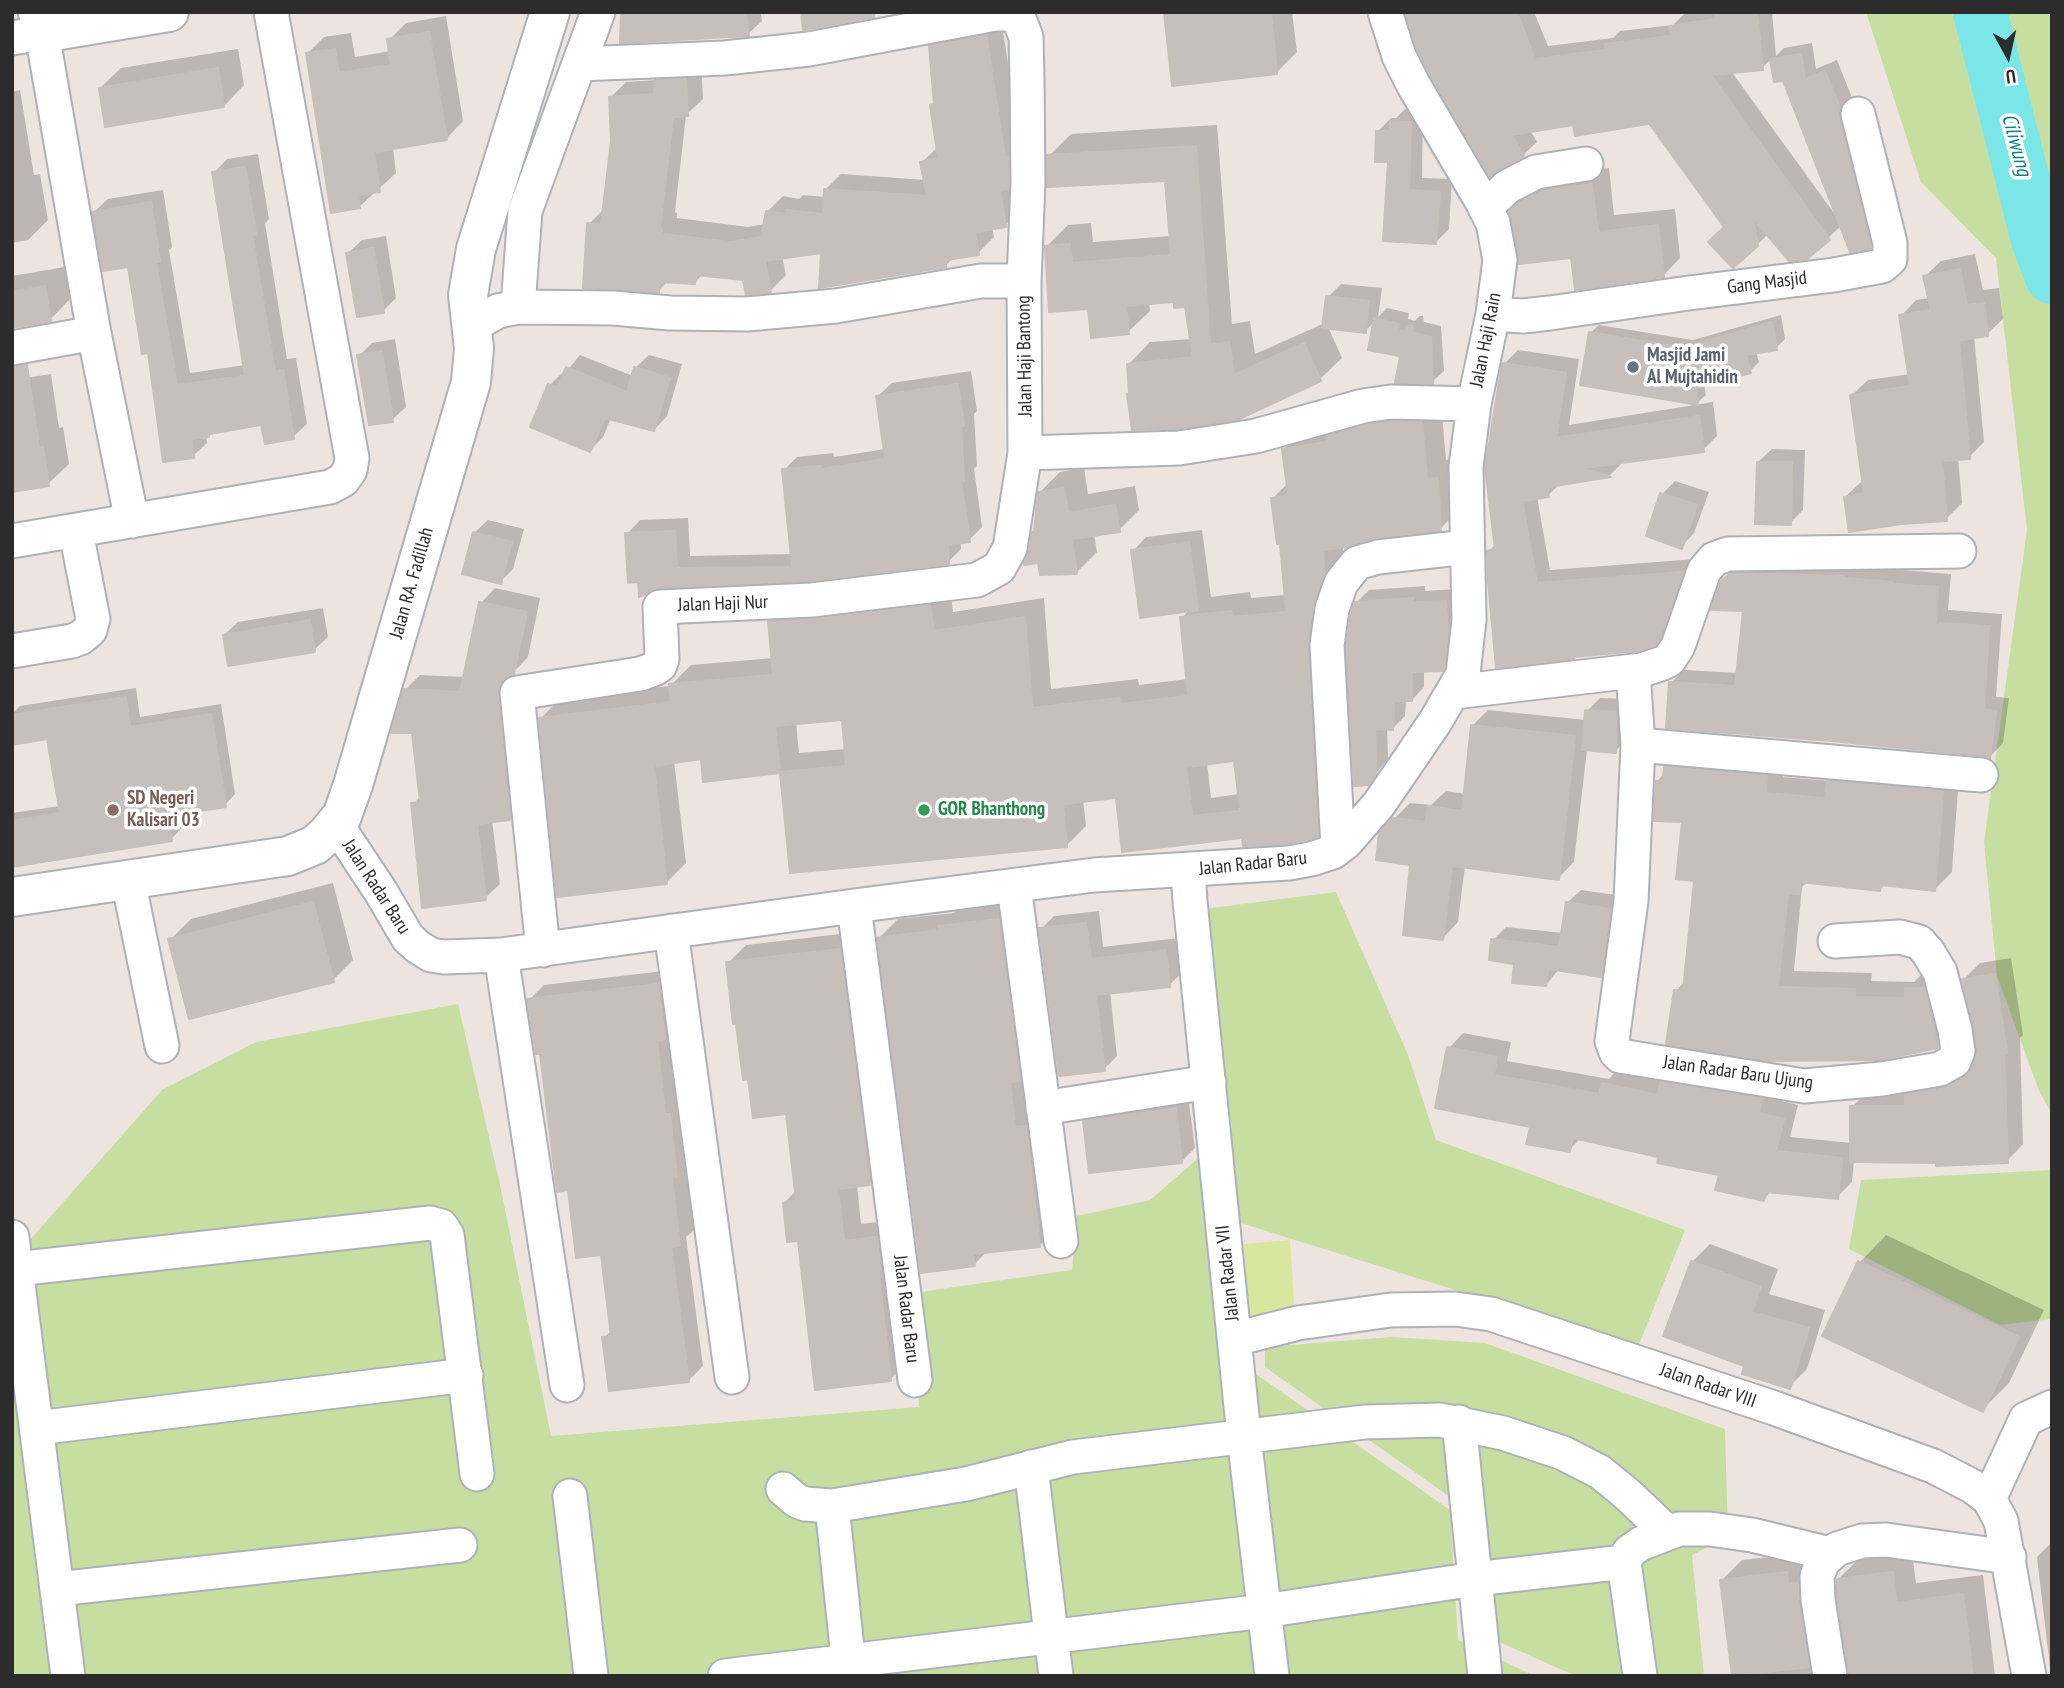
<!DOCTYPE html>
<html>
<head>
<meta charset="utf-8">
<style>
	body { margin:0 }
	#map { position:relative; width:2064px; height:1688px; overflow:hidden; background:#ede4e0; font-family:"PT Sans Narrow",sans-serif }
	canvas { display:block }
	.frame { position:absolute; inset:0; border:14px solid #2c2c2c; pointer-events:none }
	.north { position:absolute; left:1973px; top:21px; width:70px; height:70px; -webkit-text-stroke:5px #fff; paint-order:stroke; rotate:172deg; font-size:19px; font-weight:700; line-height:28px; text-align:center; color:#2c2c2c }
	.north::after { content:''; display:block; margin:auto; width:24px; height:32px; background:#2c2c2c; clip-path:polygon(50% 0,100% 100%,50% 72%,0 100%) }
</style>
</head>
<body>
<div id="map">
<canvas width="2064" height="1688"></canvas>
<div class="frame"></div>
<div class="north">U</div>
</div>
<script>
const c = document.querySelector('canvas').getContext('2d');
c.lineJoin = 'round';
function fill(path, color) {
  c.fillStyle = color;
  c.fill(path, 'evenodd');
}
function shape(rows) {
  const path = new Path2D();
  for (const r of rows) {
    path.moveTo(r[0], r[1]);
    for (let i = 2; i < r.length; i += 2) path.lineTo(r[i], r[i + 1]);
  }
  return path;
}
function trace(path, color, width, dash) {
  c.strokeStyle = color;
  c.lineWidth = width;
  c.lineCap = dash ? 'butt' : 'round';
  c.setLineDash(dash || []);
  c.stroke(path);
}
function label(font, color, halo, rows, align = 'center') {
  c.font = font + ' "PT Sans Narrow",sans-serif';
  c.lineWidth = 7;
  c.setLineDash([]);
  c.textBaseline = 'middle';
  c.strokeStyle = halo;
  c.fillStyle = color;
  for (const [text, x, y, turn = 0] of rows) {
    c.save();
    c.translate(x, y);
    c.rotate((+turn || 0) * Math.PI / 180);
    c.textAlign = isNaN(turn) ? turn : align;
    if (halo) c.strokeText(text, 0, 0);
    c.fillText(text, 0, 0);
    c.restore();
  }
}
const green = shape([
	[1866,12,2052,12,2052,1114,2039,1091,1997,976,1984,842,2027,530,1996,258,1921,182],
	[1336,892,1408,1055,1436,1140,1685,1230,1638,1347,1231,1220,1246,1367,1450,1510,1458,1640,1535,1676,12,1676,12,1282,29,1241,162,1090,256,1042,458,1004,499,1180,551,1436,919,1407,913,1293,1072,1270,1077,1216,1150,1200,1232,1129,1204,909],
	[2052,1170,2052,1319,2000,1325,1849,1249,1861,1180],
	[1392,1337,1485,1343,1725,1429,1728,1537,1692,1555,1704,1676,1576,1676,1474,1631,1463,1506,1265,1367,1265,1347]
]);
const pitch = shape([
	[1290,1240,1295,1318,1249,1322,1244,1244]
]);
const shadow = shape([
	[623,12,769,12,761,14,762,21,748,34],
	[1166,12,1292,12,1297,52,1277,72],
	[1408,12,1534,12,1548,46,1613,38,1620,31,1673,25,1685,13,1772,12,1776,56,1784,48,1812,43,1816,69,1837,60,1851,95,1850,106,1882,235,1870,247,1841,226,1807,257,1768,234,1757,245,1726,227,1649,120,1574,123,1530,130,1537,142,1523,155],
	[1772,58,1776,80,1784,79,1836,216,1731,71,1762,68],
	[446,16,463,121,446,139,393,147,396,173,359,207,307,54,324,37,351,33,355,57,391,51,389,40,406,23],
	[1001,20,1021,142,1021,209,1005,225,992,227,994,237,978,253,954,257,945,266,823,251,782,256,786,275,770,291,745,279,703,274,695,282,668,281,658,291,589,224,605,208,613,141,610,98,626,82,658,80,673,65,701,64,703,99,686,115,675,212,677,213,677,218,748,227,765,224,767,212,783,196,799,199,803,195,825,197,825,190,841,174,926,180,922,162,938,147,932,106,936,102,930,47,946,31],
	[238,49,244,85,224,106,100,88,121,68],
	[20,90,34,175,40,174,48,220,28,240,12,243,12,92],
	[1405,109,1423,109,1422,178,1452,179,1449,229,1436,242,1390,161,1378,131,1391,118,1396,118],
	[1217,125,1232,324,1250,321,1255,354,1325,323,1328,297,1341,284,1382,288,1378,317,1387,308,1409,313,1408,319,1415,321,1419,316,1423,316,1424,322,1441,326,1444,371,1432,382,1403,354,1376,320,1365,331,1328,327,1342,358,1320,379,1131,392,1129,364,1150,342,1192,339,1186,305,1176,300,1149,302,1150,311,1128,332,1089,307,1046,247,1068,225,1091,223,1093,242,1171,236,1167,179,1049,156,1071,134],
	[258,154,269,219,265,223,287,359,296,358,307,424,293,437,263,423,212,431,206,435,207,443,193,456,149,351,129,265,94,212,108,199,163,190,172,247,169,250,190,373,245,365,214,173,227,159],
	[1609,168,1614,215,1675,209,1680,258,1663,276,1572,256,1511,212,1537,186,1561,174],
	[386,236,396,298,383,311,348,253,362,240],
	[1975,254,1983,290,1999,288,2003,319,1987,334,1974,336,1984,442,1969,457,1958,458,1962,503,1946,519,1845,497,1861,482,1864,481,1852,395,1868,380,1910,374,1901,316,1916,300,1930,298,1925,276,1941,261],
	[65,267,70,299,50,320,12,327,12,276],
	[1781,315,1785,339,1776,348,1756,352,1759,362,1750,371,1704,384,1706,395,1697,403,1590,333,1599,325,1693,340],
	[395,339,406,407,392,420,359,356,372,343],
	[1518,350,1579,359,1569,425,1713,402,1717,436,1703,450,1624,461,1610,475,1561,483,1548,495,1537,497,1550,570,1696,559,1669,629,1655,644,1637,649,1489,551,1496,544,1504,364],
	[580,355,633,376,635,368,649,355,682,364,667,416,654,430,611,418,603,437,590,450,550,385,563,372,565,373],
	[971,371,977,411,974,414,977,466,974,469,982,527,969,540,961,541,961,549,948,562,659,586,627,534,640,520,688,518,690,556,792,554,784,470,797,457,833,453,834,457,886,449,878,396,892,383],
	[51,374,59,428,63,427,69,464,48,484,12,380],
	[1441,403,1446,460,1457,459,1460,509,1440,529,1375,536,1343,546,1343,553,1332,585,1337,815,1317,835,1244,836,1117,796,1083,800,1086,826,1066,846,791,871,782,771,705,780,702,757,674,761,686,863,667,882,541,718,560,699,670,686,691,665,773,658,770,622,790,602,950,586,953,612,1044,598,1051,689,1138,679,1139,685,1188,679,1182,618,1190,609,1133,551,1146,537,1202,530,1211,597,1250,592,1251,598,1286,595,1281,542,1273,498,1288,483,1284,449,1303,430],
	[844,718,846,749,799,753,796,722],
	[1236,760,1240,794,1211,798,1207,763],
	[1772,449,1805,450,1803,510,1790,523,1758,462],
	[1084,468,1088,494,1135,486,1139,510,1119,530,1094,534,1097,552,1077,572,1036,531,1040,492,1060,472],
	[1675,481,1709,492,1694,533,1681,547,1662,494],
	[488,520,524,529,513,569,500,582,474,533],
	[1741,563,1856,566,1951,574,1948,610,2002,614,1996,697,2009,698,2003,743,1990,757,1671,683,1684,670,1738,673,1745,610,1727,577],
	[1425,586,1425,591,1458,589,1455,656,1442,669,1424,670,1424,687,1412,700,1406,700,1405,716,1393,728,1387,728,1388,759,1368,783,1356,603,1369,590],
	[495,588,540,598,528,657,513,673,512,678,524,803,510,818,492,820,500,884,485,898,413,804,421,796,414,732,405,690,420,675,465,677,481,603],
	[323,608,328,637,314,650,224,635,238,622],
	[136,688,140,717,221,704,235,794,225,805,179,812,181,829,171,839,12,865,12,813,60,806,49,737,12,733,12,714,20,706],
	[1600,698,1629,699,1629,738,1615,751,1587,749,1574,862,1558,878,1465,866,1458,922,1443,938,1394,819,1410,803,1431,805,1446,791,1466,794,1472,726,1488,710,1586,720,1587,711],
	[1683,750,1783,759,1783,777,1830,781,1846,765,1959,775,1952,872,1935,889,1885,884,1880,890,1809,881,1802,887,1794,971,1872,973,1871,981,1914,982,1924,972,1954,1029,1937,1046,1676,991,1685,981,1695,880,1684,821,1657,781,1665,773,1666,767],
	[333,883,353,960,333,980,170,940,191,919],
	[1581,890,1623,896,1614,962,1601,976,1559,969,1546,985,1516,963,1493,940,1506,927,1563,933,1567,903],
	[1018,901,1059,1226,1040,1245,987,1251,974,1265,879,938,898,919,954,913,959,908],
	[1099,911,1103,947,1179,938,1183,972,1169,985,1110,992,1117,1056,1104,1069,1041,929,1054,916],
	[857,932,887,1166,870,1183,857,1185,861,1224,894,1220,908,1362,890,1379,799,1239,784,1203,797,1190,788,1112,749,1077,728,963,746,945],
	[2011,958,2023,1035,2020,1038,2023,1144,2007,1161,1854,1160,1852,1182,1837,1197,1772,1190,1764,1199,1721,1174,1661,1156,1581,1138,1569,1150,1532,1125,1449,1048,1463,1033,1511,1042,1507,1061,1609,1079,1618,1069,1776,1084,1773,1099,1798,1105,1790,1137,1852,1143,1852,1107,1869,1090,1967,1070,1974,1066,1979,1048,1964,979,1980,963],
	[672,970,687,1165,694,1230,686,1237,703,1366,688,1381,604,1338,612,1330,603,1253,569,1189,529,1000,544,985],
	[1188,1096,1195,1148,1181,1162,1085,1122,1099,1108],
	[1886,1235,2044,1310,2009,1383,1982,1410,1860,1262],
	[1710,1244,1778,1269,1769,1294,1825,1310,1807,1369,1789,1387,1747,1365,1692,1262],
	[2052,1542,2052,1676,2051,1676,2037,1557],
	[1807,1553,1843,1674,1851,1675,1838,1579,1859,1559,1912,1553,1916,1583,1983,1575,1995,1676,1734,1676,1722,1580,1742,1560]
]);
const river = shape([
	[1980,12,2038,240,2052,277]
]);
const building = shape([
	[621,12,746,12,749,36,620,43,621,12],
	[801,12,874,12,874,17,803,30,801,12],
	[1164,12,1271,12,1277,74,1172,86,1164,12],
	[1405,12,1517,12,1535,59,1605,50,1605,44,1671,36,1669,26,1716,19,1716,12,1757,12,1763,70,1711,75,1830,240,1807,259,1789,261,1753,218,1758,246,1733,268,1708,242,1724,227,1648,122,1648,124,1575,136,1573,125,1512,135,1524,156,1490,177,1430,75,1417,49,1405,12],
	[429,32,447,140,374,152,380,192,358,195,360,208,331,213,306,53,335,49,339,73,391,65,387,39,429,32],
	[986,35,1005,157,1009,157,1009,182,1008,189,1000,190,1006,227,975,232,979,255,946,260,946,267,819,288,821,253,765,261,771,293,746,295,743,280,696,275,695,284,659,282,659,293,583,288,587,223,601,224,611,141,609,97,654,94,655,80,686,79,688,116,673,117,660,228,662,228,662,234,731,242,761,237,766,211,785,214,786,210,823,214,824,189,927,196,920,162,938,158,930,105,934,104,929,46,986,35],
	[1801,54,1805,79,1825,71,1840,108,1839,119,1871,249,1850,252,1783,81,1774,82,1770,59,1801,54],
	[218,68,224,107,105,127,99,88,218,68],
	[1390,121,1411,122,1409,190,1440,192,1436,244,1383,241,1388,162,1375,162,1376,131,1390,131,1390,121],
	[1196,146,1210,345,1229,342,1234,375,1304,343,1321,381,1237,420,1177,429,1132,430,1127,394,1129,393,1127,364,1193,357,1185,307,1174,308,1174,302,1126,306,1129,334,1091,338,1088,309,1049,312,1045,246,1070,244,1072,263,1171,255,1165,181,1047,187,1047,155,1196,146],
	[245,167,256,234,252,235,275,372,283,370,294,439,265,444,261,425,209,434,209,437,192,439,194,458,163,462,148,353,142,354,128,267,103,271,92,212,151,202,160,262,156,262,177,385,245,376,212,172,245,167],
	[1592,184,1598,232,1658,225,1664,277,1575,290,1571,258,1519,264,1509,212,1518,203,1542,191,1592,184],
	[373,248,384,313,357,317,346,253,373,248],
	[1960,269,1967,305,1984,303,1988,336,1959,340,1970,459,1942,461,1947,521,1901,524,1849,532,1844,497,1864,493,1850,395,1910,386,1899,315,1931,310,1923,276,1960,269],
	[45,286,51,321,12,328,12,292,45,286],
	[1326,296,1369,301,1366,333,1322,328,1326,296],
	[1374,318,1399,324,1398,330,1405,332,1407,326,1412,326,1413,333,1431,337,1433,384,1395,383,1400,356,1368,350,1374,318],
	[1772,322,1777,350,1746,355,1751,373,1696,388,1698,405,1580,385,1589,332,1683,348,1772,322],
	[382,351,393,422,369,425,357,355,382,351],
	[1502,363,1566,373,1556,438,1699,416,1704,452,1584,468,1611,477,1548,487,1549,497,1522,501,1537,583,1683,572,1661,638,1656,645,1638,651,1573,657,1574,659,1496,668,1488,581,1487,551,1495,549,1485,468,1502,363],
	[27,365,39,447,43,447,49,486,12,492,12,367,27,365],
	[566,367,627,392,634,367,670,378,654,431,605,418,590,452,530,427,548,384,557,388,566,367],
	[958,384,964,426,961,426,964,481,961,481,970,542,948,545,949,564,810,581,659,588,639,597,638,582,628,583,625,533,675,531,677,568,792,567,782,469,821,466,821,469,885,459,876,396,958,384],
	[1392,421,1422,422,1427,479,1438,478,1441,531,1376,538,1348,547,1323,550,1324,574,1313,606,1308,646,1318,837,1287,844,1243,847,1242,838,1122,852,1116,798,1063,804,1067,847,790,873,780,773,703,782,701,759,654,766,667,884,557,897,539,718,671,702,669,684,773,675,768,621,814,619,930,605,934,631,1025,617,1032,708,1119,698,1120,704,1188,696,1180,617,1231,611,1232,617,1286,612,1280,544,1277,544,1271,498,1288,495,1282,449,1327,442,1327,436,1367,425,1392,421],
	[842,720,846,766,780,772,775,726,842,720],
	[1234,761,1240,811,1192,816,1186,767,1234,761],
	[1757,462,1792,462,1791,525,1755,524,1757,462],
	[1064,488,1068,513,1115,505,1120,532,1072,539,1077,574,1040,575,1038,563,1024,565,1024,563,1029,551,1032,532,1034,532,1038,492,1064,488],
	[1660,493,1697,505,1682,549,1646,536,1660,493],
	[473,532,512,542,501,584,462,574,473,532],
	[1189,542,1198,610,1140,618,1131,550,1189,542],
	[1731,573,1844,576,1844,578,1892,582,1892,584,1938,587,1936,623,1989,626,1984,709,1996,711,1990,759,1983,756,1831,741,1666,728,1669,682,1735,686,1743,611,1711,610,1721,581,1731,573],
	[1413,598,1413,602,1446,601,1448,634,1444,668,1443,671,1412,672,1412,701,1394,701,1393,730,1375,729,1376,774,1369,785,1354,786,1346,646,1351,614,1355,602,1413,598],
	[479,602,527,612,514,674,505,678,500,685,498,694,510,820,477,824,486,900,422,908,411,803,420,802,412,733,391,733,404,689,460,692,479,602],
	[310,620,315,652,228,666,223,635,310,620],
	[126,697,130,727,211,714,226,807,168,816,172,841,12,867,12,821,60,813,47,739,12,745,12,715,126,697],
	[1585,710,1616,712,1616,753,1582,750,1585,710],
	[1471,725,1575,736,1559,880,1452,866,1443,940,1403,935,1410,865,1376,860,1379,833,1393,818,1426,822,1428,806,1462,811,1471,725],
	[1664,767,1767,776,1766,793,1825,798,1827,781,1943,791,1935,891,1881,885,1880,891,1800,882,1799,894,1788,893,1778,987,1855,989,1855,997,1905,998,1905,988,1924,988,1938,1048,1880,1060,1768,1061,1666,1044,1674,990,1683,991,1694,881,1676,879,1682,822,1654,821,1656,781,1663,781,1664,767],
	[313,902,334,982,189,1019,168,939,313,902],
	[1566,902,1610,909,1601,977,1548,969,1546,986,1512,983,1514,964,1489,960,1491,939,1559,947,1566,902],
	[999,919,1020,1081,1010,1082,1015,1127,1026,1126,1040,1247,973,1254,975,1266,921,1273,877,938,939,930,938,926,999,919],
	[1086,923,1091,959,1166,950,1170,987,1096,995,1105,1071,1059,1076,1039,928,1086,923],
	[840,949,870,1185,838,1189,844,1241,877,1237,882,1277,879,1277,891,1381,815,1390,798,1241,787,1242,783,1203,796,1201,786,1114,753,1118,748,1079,743,1080,736,1024,733,1024,726,962,840,949],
	[1995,974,2007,1053,2004,1053,2008,1163,1936,1166,1936,1163,1850,1162,1850,1106,1905,1106,1905,1095,1949,1086,1964,1078,1971,1069,1977,1048,1962,979,1995,974],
	[658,984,665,1039,657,1040,665,1114,670,1114,677,1177,672,1178,680,1246,671,1247,689,1382,609,1391,602,1337,611,1336,601,1255,576,1258,568,1190,557,1192,540,1054,536,1054,527,999,658,984],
	[1447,1047,1497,1057,1494,1075,1599,1094,1602,1083,1658,1095,1660,1082,1762,1099,1759,1113,1784,1119,1776,1151,1842,1158,1838,1199,1766,1192,1764,1201,1715,1190,1719,1175,1657,1163,1658,1157,1573,1138,1570,1152,1526,1144,1530,1127,1435,1108,1447,1047],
	[1176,1108,1182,1163,1089,1173,1083,1121,1176,1108],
	[1691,1261,1761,1287,1752,1312,1809,1328,1790,1389,1742,1374,1744,1366,1663,1336,1691,1261],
	[1858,1261,2019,1337,1983,1412,1822,1336,1858,1261],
	[1787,1572,1788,1584,1798,1583,1809,1667,1732,1676,1720,1580,1787,1572],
	[1893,1572,1896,1603,1963,1594,1973,1676,1849,1676,1837,1598,1837,1579,1893,1572]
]);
const minor = shape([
	[12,38,42,33,94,333,132,521],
	[1485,208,1507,187,1536,172,1586,164],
	[518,307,525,211,598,12],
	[1493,314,1523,316,1550,313,1689,293,1834,275,1882,266,1890,259,1890,243,1858,114],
	[472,326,498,311,518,307,613,308,670,313,747,314,836,306,981,281,1024,281],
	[12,348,94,333],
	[1025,453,1179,448,1256,436,1363,406,1391,402,1474,404],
	[12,541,330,487,343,480,350,470,352,458,271,12],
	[12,651,72,641,80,638,90,630,93,619,76,532],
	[1633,671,1638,745,1631,901,1612,1041,1616,1052,1620,1056,1804,1086,1882,1079,1940,1069,1954,1061,1958,1051,1955,1030,1940,972,1928,952,1919,942,1900,937,1835,941],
	[1454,692,1642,670,1663,663,1669,660,1678,646,1704,571,1714,559,1728,554,1959,551],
	[1638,745,1981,775],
	[336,824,381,892,408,938,418,947,431,955,444,957,501,955,854,906,1094,875,1289,863,1311,859,1333,852,1346,842,1379,804,1435,722,1463,674,1469,620,1466,467,1474,404,1493,314,1500,260,1493,223,1483,203,1413,84,1399,56,1385,12],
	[1338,848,1327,645,1332,609,1341,583,1357,563,1378,557,1467,547],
	[1188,871,1190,901,1244,1436,1272,1676],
	[128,880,162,1046],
	[1014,886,1061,1241],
	[854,906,915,1380],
	[671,931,732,1377],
	[543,950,517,693,640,674,654,669,660,665,662,659,660,607,812,600,977,580,999,568,1010,548,1025,453,1024,281,1028,182,1027,79,1026,37,1019,19,1008,14,995,14,809,49,725,58,579,64],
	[501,955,567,1385],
	[1043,1108,1209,1082],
	[12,1237,68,1676],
	[16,1269,430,1223,441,1226,447,1235,477,1474],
	[1235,1339,1298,1323,1391,1310,1455,1309,1491,1314,1774,1408,1933,1466,1972,1486,1989,1499,2001,1521,2029,1676],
	[1459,1422,1485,1676],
	[37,1428,466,1375],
	[1031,1467,1056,1676],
	[783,1489,797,1501,805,1504,832,1506,966,1484,1073,1457,1365,1422,1440,1420,1503,1433,1563,1453,1600,1472,1627,1494,1667,1532],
	[570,1496,591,1676],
	[1989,1499,2026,1419,2052,1407],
	[832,1506,850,1676],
	[1624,1562,1640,1676],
	[57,1589,460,1545],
	[725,1676,1264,1611,1475,1579,1624,1562,1629,1552,1640,1544,1679,1529,1710,1529,1752,1535,1830,1554],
	[1830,1676,1818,1600,1817,1576,1823,1561,1837,1549,1862,1541,1886,1540,2009,1557]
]);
const secondary = shape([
	[38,12,42,33,169,12],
	[12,897,288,856,315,845,327,834,342,816,353,785,471,382,474,348,468,295,476,249,550,12]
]);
const markers = [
	[1633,367,7,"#6b7280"],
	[113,810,7,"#8d6e63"],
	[924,810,7,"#2e9e5b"]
];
const streetNames = [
	["Gang Masjid",1767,283,-7],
	["Jalan Haji Rain",1486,340,-79],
	["Jalan Haji Bantong",1025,356,-91],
	["Jalan RA. Fadillah",412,583,-74],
	["Jalan Haji Nur",723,604,-2],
	["Jalan Radar Baru",1253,864,-6],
	["Jalan Radar Baru",376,887,57],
	["Jalan Radar Baru Ujung",1738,1073,8],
	["Jalan Radar VII",1228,1273,-96],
	["Jalan Radar Baru",906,1309,83],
	["Jalan Radar VIII",1708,1386,19]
];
const worshipNames = [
	["Masjid Jami",1647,356],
	["Al Mujtahidin",1647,378]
];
const educationNames = [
	["SD Negeri",127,799],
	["Kalisari 03",127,821]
];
const leisureNames = [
	["GOR Bhanthong",938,810]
];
const waterNames = [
	["Ciliwung",2016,145,75]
];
fill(green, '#c6dfa1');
fill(pitch, '#d9e69d');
fill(shadow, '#0003');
trace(river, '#7be6e7', 54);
fill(building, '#c6bfbb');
trace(building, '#c8bfb9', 2);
trace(minor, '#acb2b8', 37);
trace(secondary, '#acb2b8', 42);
trace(minor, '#fff', 33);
trace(secondary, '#fff', 38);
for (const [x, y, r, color] of markers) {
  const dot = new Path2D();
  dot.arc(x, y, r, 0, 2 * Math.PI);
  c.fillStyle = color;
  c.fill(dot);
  trace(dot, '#fff', 2.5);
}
label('19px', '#2c2c2c', '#fff', streetNames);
label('bold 19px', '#5b616d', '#fff', worshipNames, 'left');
label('bold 19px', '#785e54', '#fff', educationNames, 'left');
label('bold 19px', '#27864d', '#fff', leisureNames, 'left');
label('italic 21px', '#167e89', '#fff', waterNames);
</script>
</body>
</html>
